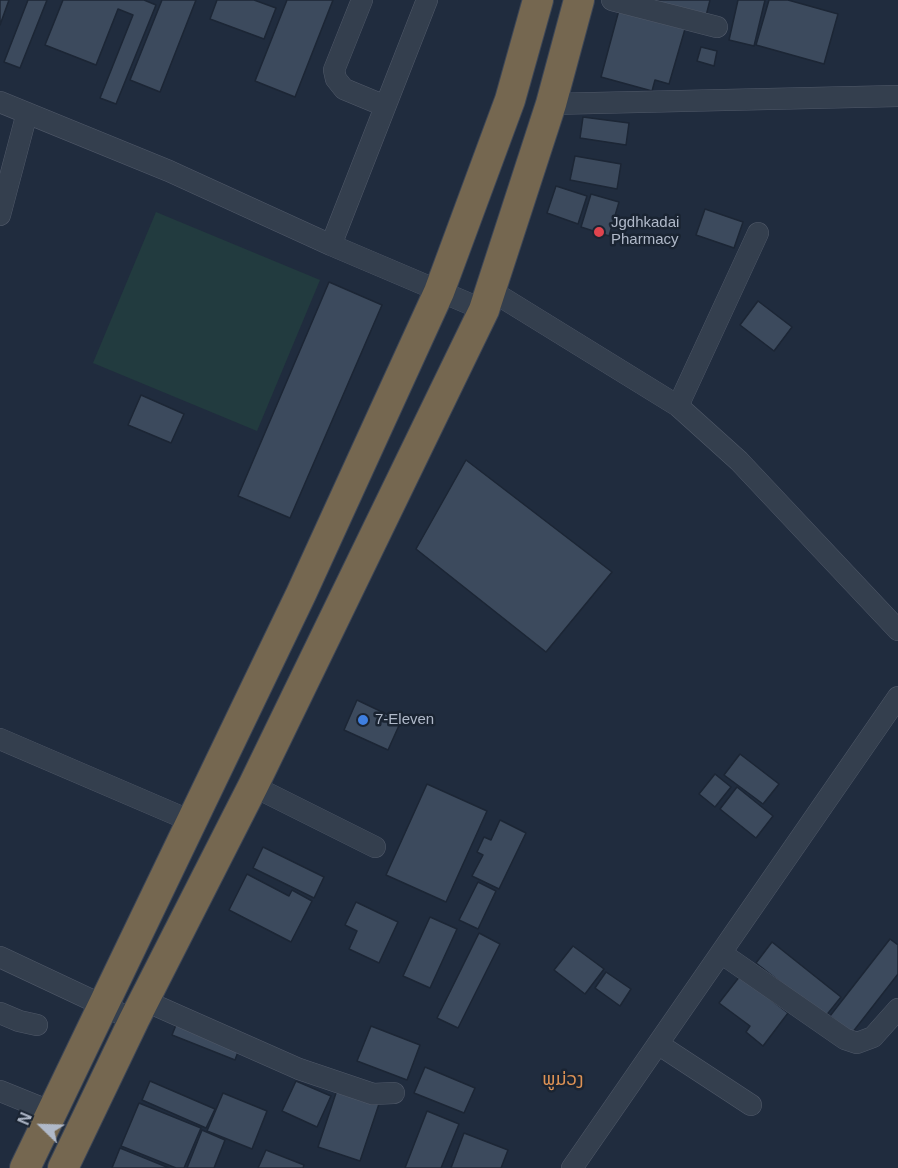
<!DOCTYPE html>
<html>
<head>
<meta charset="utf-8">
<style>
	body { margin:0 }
	#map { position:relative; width:898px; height:1168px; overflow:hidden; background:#202c3e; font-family:Arial,sans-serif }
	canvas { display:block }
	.north { position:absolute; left:12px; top:1096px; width:60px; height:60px; -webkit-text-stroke:4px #1a2432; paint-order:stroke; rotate:293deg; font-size:16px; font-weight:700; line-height:24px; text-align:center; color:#b0b9c9 }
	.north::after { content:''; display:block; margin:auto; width:21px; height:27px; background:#b0b9c9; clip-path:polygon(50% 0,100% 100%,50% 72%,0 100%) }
</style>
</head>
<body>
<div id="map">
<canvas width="898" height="1168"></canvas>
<div class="north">N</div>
</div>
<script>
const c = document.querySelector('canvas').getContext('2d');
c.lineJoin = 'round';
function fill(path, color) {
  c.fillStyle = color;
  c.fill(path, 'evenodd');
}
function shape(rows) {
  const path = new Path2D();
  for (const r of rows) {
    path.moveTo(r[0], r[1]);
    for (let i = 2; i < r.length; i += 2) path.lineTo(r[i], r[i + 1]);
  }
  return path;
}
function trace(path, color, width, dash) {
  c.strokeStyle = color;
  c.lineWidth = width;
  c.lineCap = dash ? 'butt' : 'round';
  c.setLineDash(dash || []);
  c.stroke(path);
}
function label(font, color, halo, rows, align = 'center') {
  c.font = font + ' Arial,"Noto Sans Lao",sans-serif';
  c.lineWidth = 5;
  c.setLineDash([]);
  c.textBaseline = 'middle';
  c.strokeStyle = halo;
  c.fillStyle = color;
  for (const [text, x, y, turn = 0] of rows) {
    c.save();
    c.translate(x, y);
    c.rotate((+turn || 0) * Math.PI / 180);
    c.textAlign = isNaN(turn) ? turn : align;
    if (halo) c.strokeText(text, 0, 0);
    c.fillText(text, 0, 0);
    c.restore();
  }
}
const green = shape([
	[156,212,320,280,257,431,93,363]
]);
const building = shape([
	[0,0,9,0,0,25,0,0],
	[28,0,47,0,20,68,4,62,28,0],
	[63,0,144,0,156,5,116,104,100,98,133,15,118,9,96,65,45,45,63,0],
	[162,0,196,0,160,92,130,80,162,0],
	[217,0,254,0,276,8,264,39,210,19,217,0],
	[287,0,333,0,295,97,255,81,287,0],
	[639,0,710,0,705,20,639,0],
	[738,0,765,0,754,46,729,40,738,0],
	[769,0,788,0,838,14,824,64,756,45,769,0],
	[619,10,685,29,669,84,655,80,652,91,601,77,619,10],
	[701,47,717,51,714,66,697,61,701,47],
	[583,117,629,123,626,145,580,138,583,117],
	[575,156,621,164,617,189,570,180,575,156],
	[556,186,587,196,578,224,547,213,556,186],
	[591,194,619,202,609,236,581,227,591,194],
	[705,209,743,222,734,248,696,235,705,209],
	[329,282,382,305,290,518,238,496,329,282],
	[758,301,792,327,774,351,740,325,758,301],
	[141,395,184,414,171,443,128,425,141,395],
	[466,460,612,572,546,652,416,549,466,460],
	[357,700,401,721,388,750,344,730,357,700],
	[740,754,779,784,763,804,724,775,740,754],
	[715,774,731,787,715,807,699,794,715,774],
	[427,784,487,811,446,902,386,875,427,784],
	[737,787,773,816,756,838,720,809,737,787],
	[500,820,526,833,499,889,472,876,483,855,477,852,484,837,491,840,500,820],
	[263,847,324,877,314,898,253,868,263,847],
	[247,874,289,896,292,890,312,901,291,942,229,910,247,874],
	[478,882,496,891,478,929,459,920,478,882],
	[356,902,398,922,379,963,349,949,357,931,345,925,356,902],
	[430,917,457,929,430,988,403,976,430,917],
	[479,933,500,944,458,1028,437,1018,479,933],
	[890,939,898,945,898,974,852,1033,830,1016,890,939],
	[772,942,841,997,825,1017,756,963,772,942],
	[573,946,604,969,585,994,554,970,573,946],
	[606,972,631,989,620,1006,595,988,606,972],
	[740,976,788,1013,763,1046,746,1032,750,1026,719,1003,740,976],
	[176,1025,239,1049,235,1060,172,1035,176,1025],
	[371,1026,420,1045,407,1080,357,1061,371,1026],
	[425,1067,475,1088,464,1113,414,1093,425,1067],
	[150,1081,215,1109,206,1128,142,1100,150,1081],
	[296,1081,331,1096,317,1127,282,1111,296,1081],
	[337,1090,379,1104,360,1161,318,1147,337,1090],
	[223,1093,267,1111,252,1149,207,1131,223,1093],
	[139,1103,201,1128,184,1168,176,1168,121,1146,139,1103],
	[427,1111,459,1124,441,1168,405,1168,427,1111],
	[202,1130,225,1140,214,1168,187,1168,202,1130],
	[464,1133,508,1150,501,1168,451,1168,464,1133],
	[120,1148,169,1168,112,1168,120,1148],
	[266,1150,304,1165,303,1168,258,1168,266,1150]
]);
const minor = shape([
	[362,0,334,70,336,79,344,89,385,106],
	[612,0,717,27],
	[0,102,169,171,331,245,484,310],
	[551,104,898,96],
	[0,215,27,113],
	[331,245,427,0],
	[490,290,678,406,739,461,898,630],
	[678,406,758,233],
	[0,739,191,821],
	[253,786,375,847],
	[721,953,845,1039,857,1043,873,1037,898,1009],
	[0,957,134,1020],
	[143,1000,299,1069,373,1094,394,1093],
	[0,1013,19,1021,37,1025],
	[658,1044,751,1105],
	[0,1091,52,1112],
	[572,1168,898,697]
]);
const highway = shape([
	[25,1168,301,594,439,292,510,100,538,0],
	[63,1168,134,1020,253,786,484,310,551,104,579,0]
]);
const markers = [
	[599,232,6,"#e0444e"],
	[363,720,6,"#3f7fe0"]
];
const poiNames = [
	["Jgdhkadai",611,223],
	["Pharmacy",611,240],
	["7-Eleven",375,720]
];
const quarterNames = [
	["ພູມ່ວງ",563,1080]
];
fill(green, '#223b3f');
fill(building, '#3c4a5d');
trace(building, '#1c2635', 1.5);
trace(minor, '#505969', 22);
trace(highway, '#3d4656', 32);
trace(minor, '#343f4e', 21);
trace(highway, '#756750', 30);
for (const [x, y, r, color] of markers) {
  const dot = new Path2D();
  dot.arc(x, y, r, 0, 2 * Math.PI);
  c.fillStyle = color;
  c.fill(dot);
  trace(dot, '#1a2432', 2);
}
label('15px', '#b0b9c9', '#1a2432', poiNames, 'left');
label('18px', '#df9355', '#1a2432', quarterNames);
</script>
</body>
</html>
